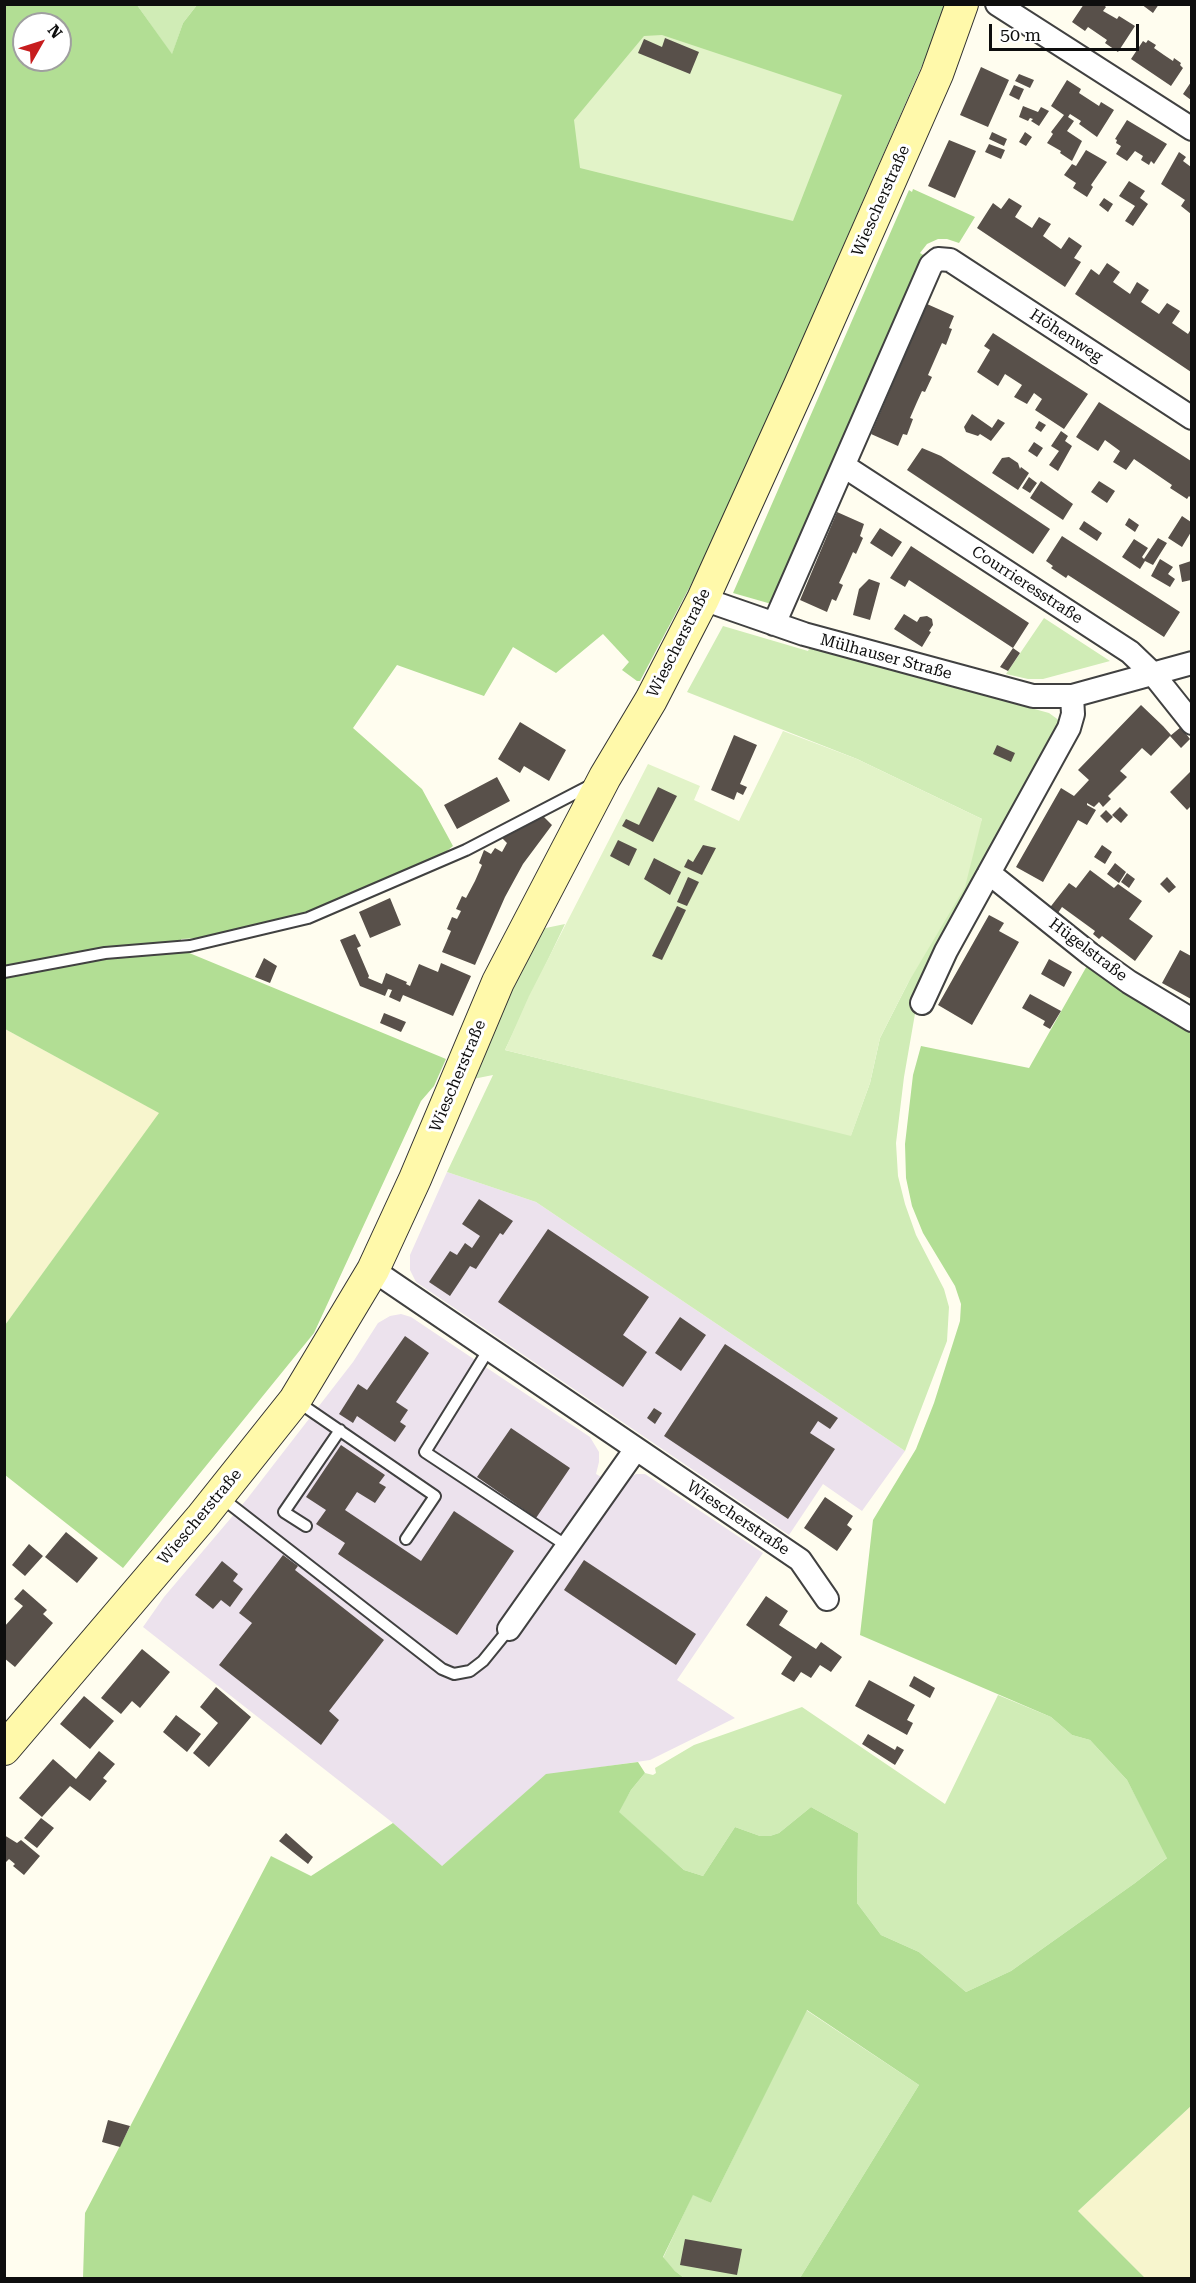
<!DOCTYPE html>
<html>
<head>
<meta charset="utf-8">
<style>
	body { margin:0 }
	#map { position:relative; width:1196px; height:2283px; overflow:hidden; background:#fffdef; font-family:"Roboto Serif",serif }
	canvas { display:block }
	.frame { position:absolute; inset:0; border:6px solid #0e0e0e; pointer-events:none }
	.north { position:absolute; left:12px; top:12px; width:60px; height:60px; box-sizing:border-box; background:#fff; border:2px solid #9f9f9f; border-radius:50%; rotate:51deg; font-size:16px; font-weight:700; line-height:24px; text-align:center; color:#0e0e0e }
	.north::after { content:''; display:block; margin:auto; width:21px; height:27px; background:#c71d1e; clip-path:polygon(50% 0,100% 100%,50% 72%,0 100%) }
	.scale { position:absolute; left:989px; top:24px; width:150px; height:27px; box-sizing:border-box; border:3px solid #0e0e0e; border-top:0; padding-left:8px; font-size:18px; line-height:21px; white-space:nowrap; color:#0e0e0e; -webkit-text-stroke:4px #fff; paint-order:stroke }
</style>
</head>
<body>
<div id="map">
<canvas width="1196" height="2283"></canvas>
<div class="frame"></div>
<div class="north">N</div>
<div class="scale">50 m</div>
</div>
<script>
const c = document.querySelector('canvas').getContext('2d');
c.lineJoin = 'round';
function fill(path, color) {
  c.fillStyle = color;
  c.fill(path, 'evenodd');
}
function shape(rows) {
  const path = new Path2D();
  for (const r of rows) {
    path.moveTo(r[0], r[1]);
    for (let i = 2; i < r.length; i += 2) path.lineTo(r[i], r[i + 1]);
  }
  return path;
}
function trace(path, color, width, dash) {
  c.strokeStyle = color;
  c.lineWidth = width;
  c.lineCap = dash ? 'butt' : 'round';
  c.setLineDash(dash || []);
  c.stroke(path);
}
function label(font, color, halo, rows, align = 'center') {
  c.font = font + ' "Roboto Serif",serif';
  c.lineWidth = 6;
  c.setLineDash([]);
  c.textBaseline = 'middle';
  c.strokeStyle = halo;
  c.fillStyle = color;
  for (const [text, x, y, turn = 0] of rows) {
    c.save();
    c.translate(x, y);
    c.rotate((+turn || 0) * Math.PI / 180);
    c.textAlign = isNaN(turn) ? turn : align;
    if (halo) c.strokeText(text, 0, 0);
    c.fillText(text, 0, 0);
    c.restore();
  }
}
const industrial = shape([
	[447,1172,536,1202,905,1451,862,1511,823,1484,789,1535,416,1282,410,1270,410,1255],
	[401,1314,411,1317,590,1437,599,1452,599,1462,596,1474,622,1489,631,1477,636,1474,645,1474,763,1553,677,1680,735,1718,650,1760,546,1775,441,1867,393,1823,143,1627,164,1597,247,1499,353,1362,378,1323,390,1316]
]);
const farmland = shape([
	[5,1029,160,1113,5,1325],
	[1191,2106,1191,2278,1145,2278,1078,2211]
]);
const green = shape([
	[137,5,197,5,183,23,172,55],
	[1044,618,1110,661,1043,679,1028,679,1006,674],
	[723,626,808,651,810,647,1049,713,1060,721,916,1008,904,1077,896,1143,898,1176,905,1204,916,1235,944,1289,949,1307,947,1341,905,1451,536,1202,447,1172,493,1075,473,1079,515,979,541,929,565,924,505,1050,851,1135,870,1083,880,1038,908,983,982,819,857,759,687,692],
	[998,1695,1051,1717,1072,1735,1090,1740,1127,1780,1168,1857,1135,1883,1011,1971,966,1992,919,1952,881,1935,857,1903,858,1833,811,1807,779,1833,770,1836,760,1836,735,1827,703,1876,684,1870,618,1812,631,1790,645,1773,653,1775,656,1773,655,1768,694,1745,802,1707,945,1804],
	[806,2010,919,2085,800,2278,684,2278,675,2271,663,2258,693,2194,711,2203]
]);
const forest = shape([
	[4,5,137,5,172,54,183,23,197,5,945,5,927,54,735,494,697,573,640,681,637,681,622,670,629,662,603,634,556,673,513,647,484,696,397,665,353,728,422,789,453,846,442,855,306,913,200,938,181,939,182,950,446,1059,434,1086,421,1101,314,1333,123,1568,5,1475,5,1325,159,1113,5,1029],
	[24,24,60,24,60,60,24,60],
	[913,189,975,217,959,243,947,239,938,239,927,244,920,253,925,256,775,605,733,593,909,190,912,192],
	[1088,964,1191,1027,1191,2106,1078,2211,1145,2278,800,2278,919,2085,807,2010,711,2203,693,2195,663,2257,675,2271,684,2278,83,2278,85,2213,271,1856,311,1876,393,1823,442,1866,546,1774,638,1762,645,1773,631,1790,619,1812,684,1870,703,1876,735,1827,760,1836,770,1836,779,1833,811,1807,858,1833,857,1903,881,1935,919,1952,966,1992,1011,1971,1135,1883,1167,1858,1127,1780,1090,1740,1072,1735,1051,1717,860,1635,873,1520,916,1449,934,1403,960,1321,961,1304,955,1286,923,1233,912,1206,906,1178,905,1144,913,1075,921,1046,1029,1068]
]);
const pitch = shape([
	[662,35,842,95,793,221,580,168,574,120,644,36],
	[783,731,857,759,982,819,965,887,908,983,880,1038,870,1083,851,1136,505,1050,529,996,648,764,700,786,694,800,739,821]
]);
const building = shape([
	[1084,4,1103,4,1106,7,1103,11,1117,19,1119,16,1135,26,1118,52,1105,43,1107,40,1088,27,1085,31,1072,22],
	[1141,4,1159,4,1153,13],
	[665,38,699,52,690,74,638,53,644,39,662,47],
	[1148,40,1156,45,1154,48,1164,55,1173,61,1174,58,1181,63,1180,65,1183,68,1171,86,1131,59,1143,41,1146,43],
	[981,67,1009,80,988,127,960,115],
	[1019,74,1034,80,1030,88,1015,81],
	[1067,80,1081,89,1079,93,1099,106,1101,102,1114,110,1097,137,1079,124,1081,121,1070,114,1068,117,1074,121,1067,131,1082,141,1072,161,1060,153,1061,151,1047,143,1053,134,1051,132,1064,115,1051,106],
	[1191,82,1191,100,1183,94],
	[1014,85,1024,89,1019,100,1009,95],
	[1023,106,1038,112,1041,107,1049,111,1039,126,1031,121,1033,119,1030,118,1028,121,1019,117],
	[1127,120,1167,144,1154,164,1151,161,1149,165,1141,160,1143,156,1135,151,1127,161,1116,154,1121,146,1116,143,1117,140,1115,139],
	[992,132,1007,139,1004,146,989,139],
	[1025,132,1032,137,1026,146,1019,142],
	[949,140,976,151,955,198,928,186],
	[989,144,1005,150,1001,159,985,152],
	[1086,150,1107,162,1091,185,1093,187,1087,197,1073,188,1076,183,1064,175,1072,164,1076,166],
	[1179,152,1186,157,1183,161,1191,167,1191,214,1181,206,1185,200,1161,184],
	[1129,181,1145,191,1140,198,1148,204,1133,226,1125,221,1135,206,1119,196],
	[1009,198,1022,206,1015,217,1032,228,1039,217,1051,224,1043,236,1061,249,1069,237,1082,246,1074,258,1081,262,1065,287,977,228,993,203,1001,209],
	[1104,198,1113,204,1108,212,1099,205],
	[1107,263,1120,272,1113,282,1130,294,1137,282,1149,290,1141,302,1159,314,1167,303,1180,311,1172,323,1188,334,1191,329,1191,372,1075,294,1091,269,1099,275],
	[927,304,954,316,949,328,952,329,946,345,942,343,928,375,932,377,925,392,922,391,917,402,910,418,913,419,907,435,903,434,898,446,871,434],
	[993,333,1088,394,1064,429,1035,410,1042,399,1034,393,1027,404,1014,397,1022,385,1005,374,998,386,977,372,990,350,984,346],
	[1099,402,1191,461,1191,498,1189,496,1187,499,1170,488,1172,485,1134,459,1126,470,1113,462,1120,451,1105,440,1098,451,1076,437],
	[972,414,992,428,998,419,1005,423,991,441,980,434,978,436,966,432,964,427],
	[1039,421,1046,425,1041,432,1035,428],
	[1061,431,1068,436,1065,441,1072,446,1058,471,1049,465,1059,451,1051,446],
	[1034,442,1043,448,1037,457,1028,451],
	[922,448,941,456,1050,529,1033,554,907,470],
	[1009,457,1018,463,1020,469,1021,467,1029,473,1018,490,992,473,1002,458],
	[1029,477,1037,483,1030,493,1022,488],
	[1041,481,1073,504,1063,520,1030,498],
	[1099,481,1115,491,1107,503,1091,492],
	[837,512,864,524,860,536,863,538,856,554,853,552,846,568,839,583,843,585,836,601,832,599,827,612,800,600],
	[1182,516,1191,522,1191,532,1182,547,1168,538],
	[1129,518,1139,525,1135,532,1125,525],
	[1084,521,1102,533,1097,541,1079,529],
	[880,528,902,542,892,557,870,543],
	[1062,536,1180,612,1164,637,1068,575,1066,578,1051,568,1053,566,1046,561],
	[1158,538,1167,543,1153,565,1145,561,1140,569,1122,557,1134,539,1148,548,1142,557,1144,559],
	[911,546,1029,623,1013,648,909,580,905,587,890,578],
	[1160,559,1173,567,1168,574,1175,579,1170,587,1151,576],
	[1191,561,1191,580,1182,582,1179,565],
	[869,579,880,583,870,620,853,615,859,589],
	[904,614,917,622,920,617,927,616,932,619,933,625,929,631,931,632,922,647,894,629],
	[1013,648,1020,653,1008,671,1000,667],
	[1141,705,1163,726,1171,735,1170,736,1181,727,1190,739,1181,748,1170,736,1151,756,1142,748,1120,771,1127,777,1108,796,1111,799,1103,807,1099,802,1094,807,1087,803,1087,805,1096,810,1087,825,1078,820,1043,882,1016,867,1061,788,1074,796,1089,780,1078,770],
	[520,722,566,750,549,781,524,766,520,773,498,759],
	[734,735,757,745,740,784,747,787,743,795,737,792,734,800,711,790],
	[997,745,1015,753,1011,762,993,754],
	[1191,771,1191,806,1187,810,1170,792],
	[497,777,510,801,457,829,444,805],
	[658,787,677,796,653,842,622,826,626,819,639,825],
	[1120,807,1128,815,1121,823,1112,815],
	[1106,810,1113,817,1107,823,1100,816],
	[542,815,552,825,523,864,505,897,475,965,442,952,451,931,447,929,452,917,457,919,461,911,456,909,462,896,466,898,475,881,482,865,479,863,484,850,491,854,495,848,502,852,507,843,502,838,504,835],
	[618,840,637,849,629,866,610,856],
	[703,845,716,848,702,875,684,867,688,859,693,862],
	[1102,845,1112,852,1105,864,1094,857],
	[654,858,681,872,670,895,644,879],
	[1115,863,1126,872,1119,883,1107,874],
	[1090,870,1114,888,1118,884,1142,901,1129,919,1153,936,1135,961,1102,936,1099,939,1093,934,1095,931,1062,907,1056,916,1048,910,1069,883,1076,888],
	[1127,873,1135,879,1129,888,1121,882],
	[688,877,699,882,687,906,677,902],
	[1167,877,1176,887,1169,893,1160,884],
	[390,898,401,925,370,938,359,912],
	[677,906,686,910,662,960,652,956],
	[989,915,1004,923,999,931,1019,942,972,1025,938,1005],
	[355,934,361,946,357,948,369,976,368,978,382,984,386,973,407,982,406,984,410,986,419,964,438,972,441,963,471,976,453,1016,403,995,400,1002,389,997,392,990,388,989,385,996,360,986,340,940],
	[1180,950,1191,956,1191,999,1162,983],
	[264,958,277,966,270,983,255,977],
	[1049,959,1072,972,1064,987,1041,974],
	[1030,994,1061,1011,1050,1029,1043,1025,1045,1021,1022,1008],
	[384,1013,406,1022,401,1032,380,1023],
	[479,1199,513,1221,503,1235,500,1233,476,1269,470,1266,450,1296,429,1282,450,1251,457,1255,465,1243,472,1248,480,1236,462,1224],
	[548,1229,649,1297,623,1335,647,1352,623,1387,498,1302],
	[680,1317,706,1335,681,1371,655,1353],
	[405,1336,429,1353,396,1402,408,1410,400,1422,406,1426,395,1442,357,1416,353,1423,339,1414,358,1384,367,1390],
	[725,1344,838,1418,830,1429,818,1421,810,1433,835,1449,788,1519,664,1436],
	[654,1408,662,1413,655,1424,647,1418],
	[511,1428,570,1468,536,1518,477,1477],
	[341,1445,385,1475,379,1483,386,1487,375,1503,357,1492,345,1510,421,1561,454,1511,514,1551,457,1635,338,1554,345,1543,316,1524,326,1510,306,1497],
	[825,1497,853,1516,847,1525,852,1529,837,1551,804,1528],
	[66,1532,98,1558,77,1583,45,1557],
	[29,1544,43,1556,25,1576,12,1565],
	[283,1555,298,1566,295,1570,384,1640,329,1711,339,1720,321,1745,219,1665,252,1623,239,1613],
	[584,1560,696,1634,676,1665,564,1590],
	[222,1561,238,1574,233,1581,243,1589,230,1607,221,1600,213,1609,195,1595],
	[23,1589,47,1610,43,1614,53,1623,15,1667,4,1658,4,1627,23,1606,14,1599],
	[766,1596,788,1611,779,1625,816,1649,821,1642,842,1657,831,1672,820,1665,811,1678,801,1672,794,1682,781,1674,792,1657,746,1625],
	[142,1649,170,1672,140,1708,132,1701,121,1714,101,1698],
	[914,1676,935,1688,930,1698,909,1686],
	[869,1680,915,1705,907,1720,913,1723,907,1735,855,1706],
	[216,1687,251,1717,209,1767,193,1753,218,1723,200,1707],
	[84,1696,114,1721,90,1749,60,1724],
	[176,1715,201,1734,187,1752,163,1732],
	[868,1734,895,1750,897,1746,904,1750,895,1765,862,1744],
	[99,1751,115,1764,103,1778,107,1781,90,1801,70,1786,42,1817,19,1798,53,1759,76,1779],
	[41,1818,54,1828,37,1848,24,1838],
	[286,1833,313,1857,308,1864,279,1841],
	[4,1835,17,1843,21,1840,40,1856,24,1875,13,1866,15,1864,9,1859,4,1864],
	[108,2120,130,2126,120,2147,102,2142],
	[685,2239,742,2249,737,2275,680,2265]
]);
const service = shape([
	[4,972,105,953,190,946,308,918,466,850,593,784],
	[489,1349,425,1452,567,1546],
	[298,1402,435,1496,406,1539],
	[222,1498,442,1669,454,1674,470,1671,483,1661,509,1629],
	[306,1526,284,1512,340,1430]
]);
const minor = shape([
	[997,4,1192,129],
	[844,466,1130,652,1153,674,1192,723],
	[703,599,804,634,1033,696,1072,696,1192,663],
	[774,624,931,265,938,259,950,260,1192,418],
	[989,873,1090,954,1129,982,1192,1020],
	[922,1003,946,951,1069,728,1073,714,1072,696],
	[373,1270,800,1560,827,1599],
	[509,1629,636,1449]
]);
const secondary = shape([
	[4,1749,201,1518,295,1400,373,1270,415,1179,498,982,605,777,651,700,703,599,800,385,937,74,962,4]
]);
const streetNames = [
	["Wiescherstraße",881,201,-66],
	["Höhenweg",1066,336,33],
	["Courrieresstraße",1027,585,33],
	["Wiescherstraße",679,643,-63],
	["Mülhauser Straße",886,657,15],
	["Hügelstraße",1088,950,37],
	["Wiescherstraße",458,1076,-67],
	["Wiescherstraße",200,1517,-50],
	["Wiescherstraße",738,1518,34]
];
fill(industrial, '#ece2ed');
fill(farmland, '#f7f5cd');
fill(green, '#d0ecb6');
fill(forest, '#b2de94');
fill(pitch, '#e2f3c8');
fill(building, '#58504a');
trace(service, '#414141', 14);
trace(minor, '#414141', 26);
trace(secondary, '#303030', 34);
trace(service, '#fff', 10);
trace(minor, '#fff', 22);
trace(secondary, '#fff9aa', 32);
label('16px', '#0e0e0e', '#fff', streetNames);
</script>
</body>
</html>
